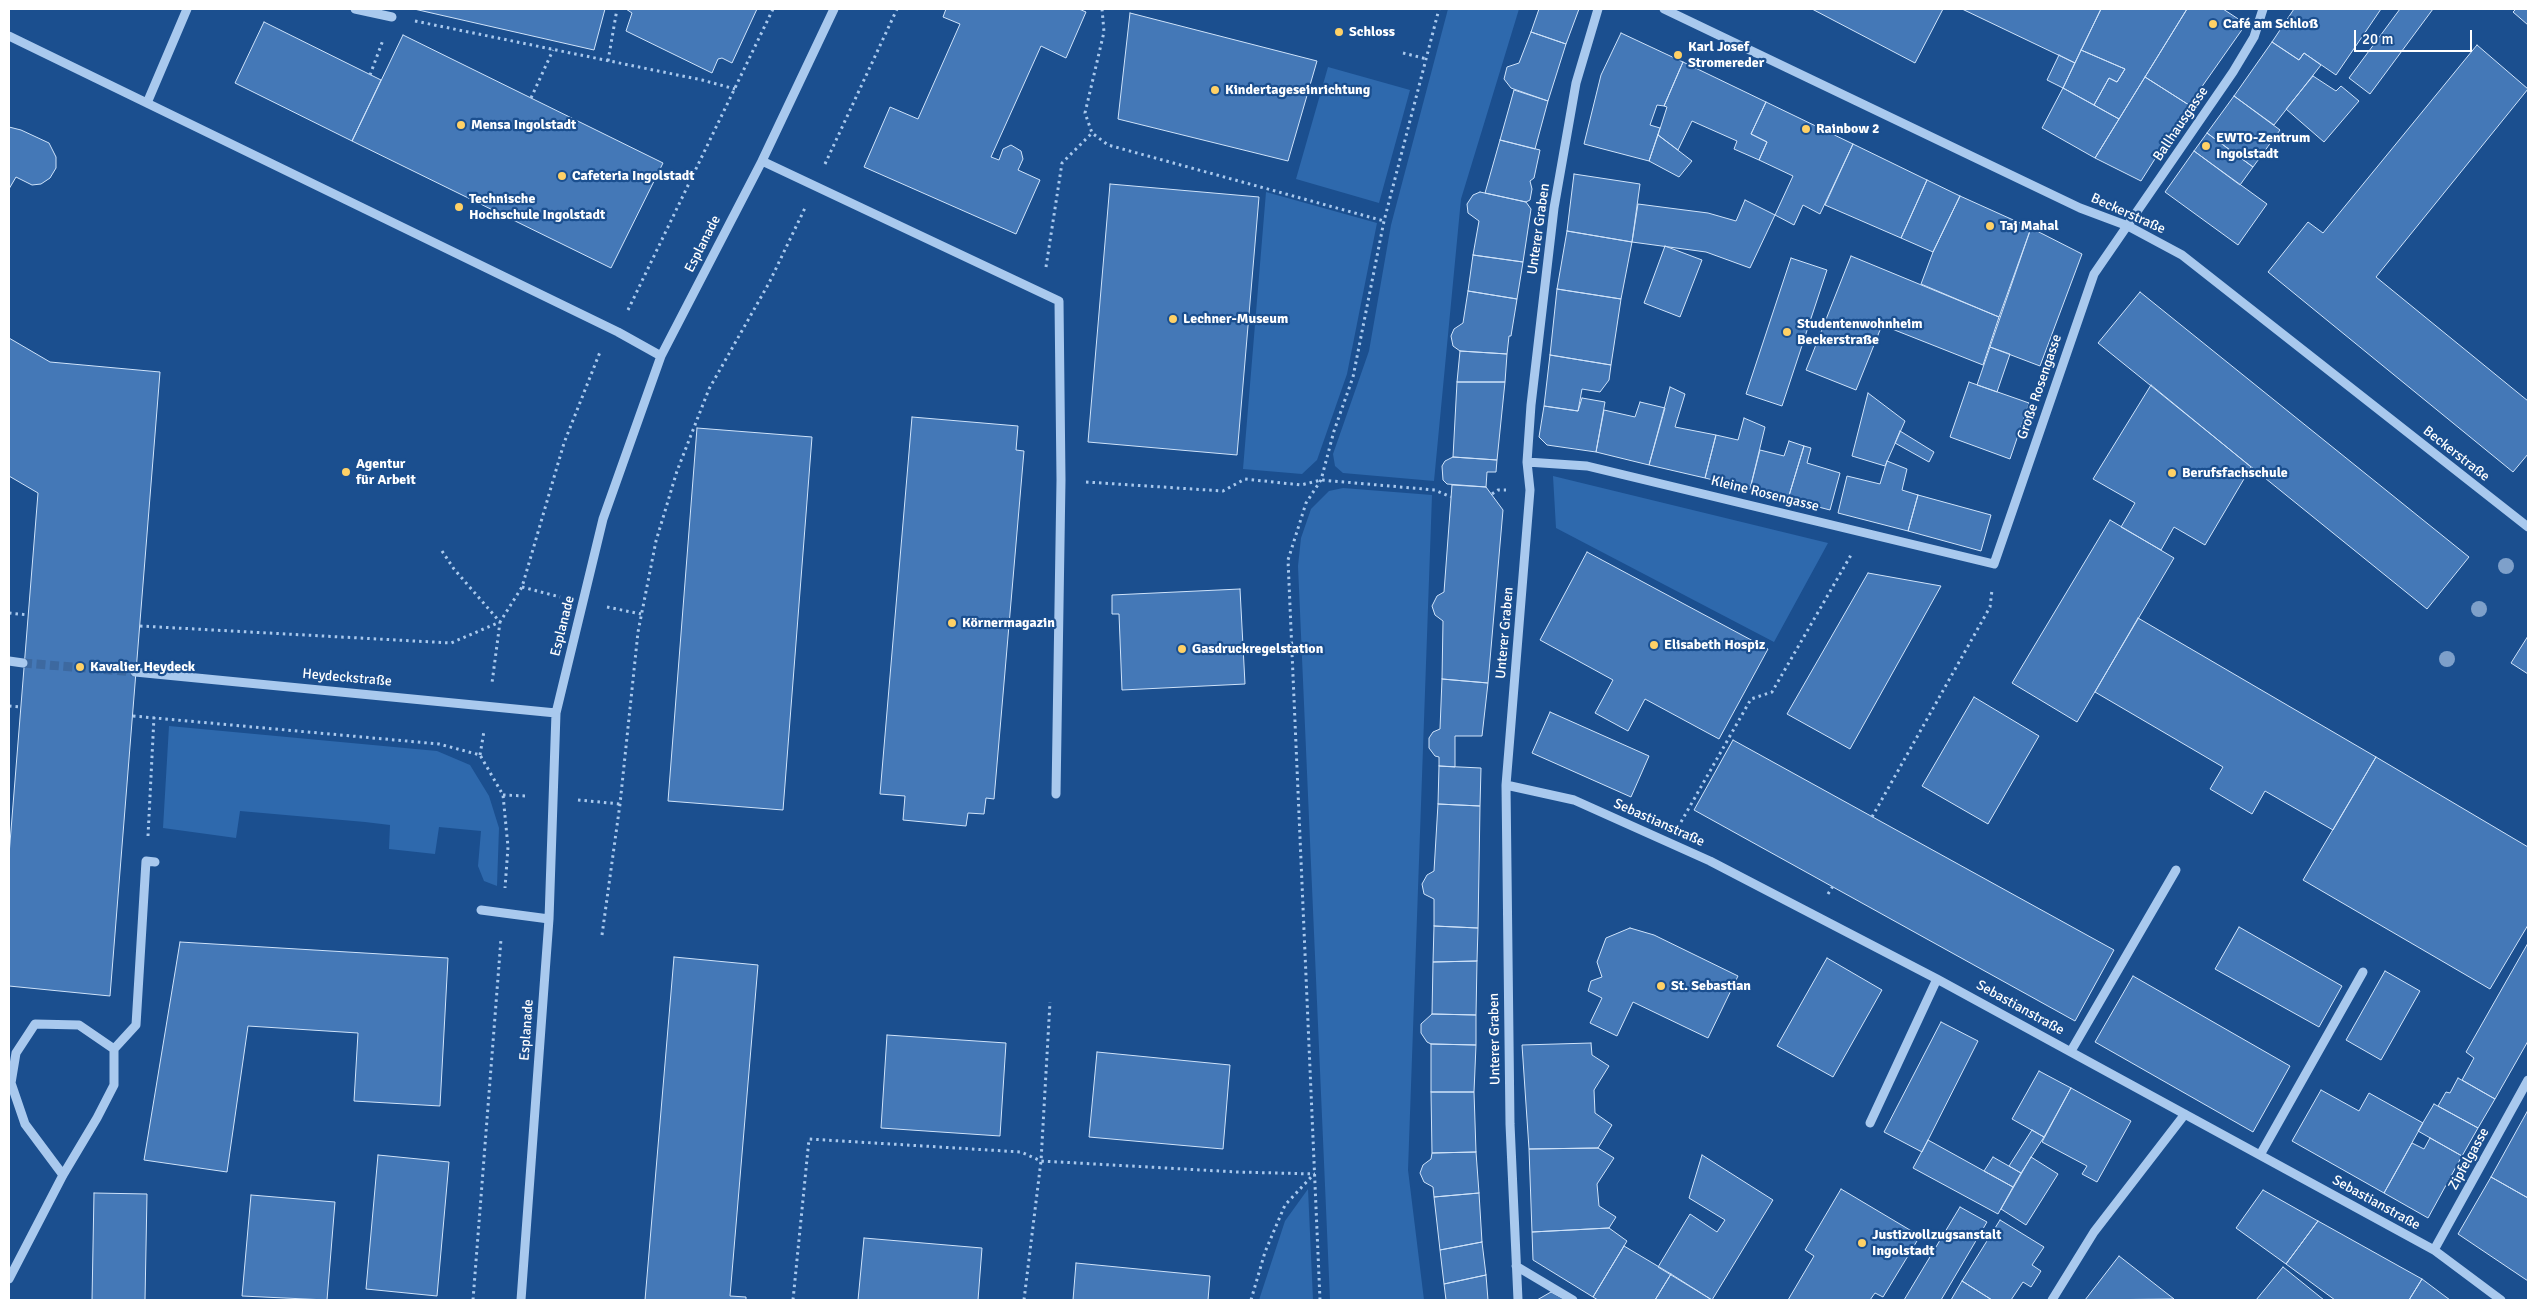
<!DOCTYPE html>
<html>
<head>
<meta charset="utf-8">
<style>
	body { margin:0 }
	#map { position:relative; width:2537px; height:1309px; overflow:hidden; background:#1b4f8f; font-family:Signika,sans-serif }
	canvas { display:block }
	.frame { position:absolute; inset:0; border:10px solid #fff; pointer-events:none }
	.scale { position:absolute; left:2354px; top:30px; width:118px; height:22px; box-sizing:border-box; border:2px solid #fff; border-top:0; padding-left:6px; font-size:15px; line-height:18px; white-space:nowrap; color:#fff; -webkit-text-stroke:4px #1b4f8f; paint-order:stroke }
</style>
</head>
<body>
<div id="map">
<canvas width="2537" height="1309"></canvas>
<div class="frame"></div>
<div class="scale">20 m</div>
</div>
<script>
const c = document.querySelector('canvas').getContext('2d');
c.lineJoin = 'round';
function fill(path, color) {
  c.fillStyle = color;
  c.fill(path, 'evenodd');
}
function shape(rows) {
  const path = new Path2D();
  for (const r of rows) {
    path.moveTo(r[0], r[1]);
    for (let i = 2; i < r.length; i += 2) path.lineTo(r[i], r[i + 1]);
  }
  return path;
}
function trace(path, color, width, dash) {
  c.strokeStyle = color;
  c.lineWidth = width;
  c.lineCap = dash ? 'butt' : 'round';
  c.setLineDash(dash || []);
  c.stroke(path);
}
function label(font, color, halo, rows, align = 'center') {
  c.font = font + ' Signika,sans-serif';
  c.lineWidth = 4.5;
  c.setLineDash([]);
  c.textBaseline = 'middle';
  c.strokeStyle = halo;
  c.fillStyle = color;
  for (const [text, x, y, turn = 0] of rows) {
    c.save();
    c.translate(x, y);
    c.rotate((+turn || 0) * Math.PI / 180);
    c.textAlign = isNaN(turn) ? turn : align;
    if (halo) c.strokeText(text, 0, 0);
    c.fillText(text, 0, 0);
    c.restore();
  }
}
const green = shape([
	[1448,9,1519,9,1461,199,1434,481,1343,473,1335,466,1333,454,1369,351,1391,225],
	[1328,67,1410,90,1379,203,1296,179],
	[1266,192,1377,223,1347,374,1317,460,1302,474,1243,469],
	[1553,476,1828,543,1774,642,1556,528],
	[1343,488,1432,495,1408,1170,1424,1300,1330,1300,1298,566,1301,538,1311,509,1329,491],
	[169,726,437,751,470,765,489,796,499,828,497,886,484,881,478,866,481,831,439,827,435,854,389,849,390,825,365,822,240,811,236,838,163,828],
	[1308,1189,1313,1300,1259,1300,1285,1221]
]);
const building = shape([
	[414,9,605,9,594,50,414,9],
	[626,9,757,9,732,63,722,58,718,59,712,73,626,31,632,13,626,9],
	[946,9,1079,9,1086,12,1066,58,1041,46,991,157,999,160,1003,149,1011,145,1021,151,1023,159,1018,170,1040,180,1016,234,864,167,890,107,918,119,960,24,943,17,946,9],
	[1539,9,1579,9,1566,44,1531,32,1539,9],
	[1812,9,1943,9,1915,63,1812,9],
	[1962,9,2101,9,2075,63,1962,9],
	[2101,9,2187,9,2119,119,2094,105,2109,78,2117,82,2125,69,2081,50,2101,9],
	[2187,9,2223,9,2246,24,2189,105,2145,77,2187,9],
	[2294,9,2381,9,2336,75,2304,53,2299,60,2272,42,2294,9],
	[2400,9,2433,9,2370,94,2349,78,2400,9],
	[2516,9,2528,9,2528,25,2513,12,2516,9],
	[1130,13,1317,61,1288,161,1118,119,1130,13],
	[264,22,381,80,352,141,235,83,264,22],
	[1531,32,1566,44,1548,101,1511,88,1504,79,1507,67,1519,63,1531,32],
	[1621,33,1683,62,1664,106,1657,105,1650,125,1660,128,1649,161,1584,144,1601,75,1621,33],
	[403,35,663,163,611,268,352,141,403,35],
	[2272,42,2299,60,2304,53,2321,65,2274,125,2234,96,2272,42],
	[2477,45,2528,89,2376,277,2528,401,2528,454,2513,472,2268,272,2308,222,2323,233,2477,45],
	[2081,50,2125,69,2117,82,2109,78,2094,105,2063,88,2081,50],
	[2059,55,2075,63,2063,88,2047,80,2059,55],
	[1683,62,1766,102,1751,134,1767,142,1759,160,1734,149,1737,141,1692,121,1678,150,1658,135,1667,107,1664,106,1683,62],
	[2313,76,2336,91,2341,86,2359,101,2324,142,2286,109,2313,76],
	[2145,77,2189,105,2141,181,2095,158,2145,77],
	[2063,88,2119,119,2095,158,2042,128,2063,88],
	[1514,90,1548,101,1535,149,1500,140,1514,90],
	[2234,96,2280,130,2253,167,2207,133,2234,96],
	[1766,102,1853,144,1820,214,1803,205,1794,225,1775,215,1793,176,1759,160,1767,142,1751,134,1766,102],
	[9,127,21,130,49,143,56,157,56,168,50,178,41,184,32,185,16,177,9,189,9,127],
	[2207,133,2253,167,2240,185,2194,151,2207,133],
	[1658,135,1692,161,1679,177,1649,161,1658,135],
	[1500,140,1540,150,1534,178,1530,181,1532,189,1530,200,1526,202,1485,193,1500,140],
	[1853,144,1927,180,1901,238,1825,205,1853,144],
	[2194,151,2267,204,2238,245,2165,192,2194,151],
	[1574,174,1640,184,1632,242,1567,231,1574,174],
	[1927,180,1960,196,1933,252,1901,238,1927,180],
	[1110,184,1259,197,1237,455,1088,442,1110,184],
	[1480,192,1526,202,1531,209,1523,262,1473,255,1479,221,1468,213,1467,204,1473,195,1480,192],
	[1960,196,2031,228,1999,317,1921,284,1933,252,1960,196],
	[1745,200,1775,215,1750,268,1706,252,1632,242,1638,204,1708,213,1736,221,1745,200],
	[2031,228,2082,254,2040,366,1990,347,2031,228],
	[1567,231,1632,242,1621,299,1557,289,1567,231],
	[1665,246,1702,260,1680,317,1644,303,1665,246],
	[1473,255,1523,262,1517,299,1468,291,1473,255],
	[1851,256,1999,317,1983,365,1882,325,1856,390,1806,370,1851,256],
	[1791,258,1827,270,1782,406,1746,394,1791,258],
	[1557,289,1621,299,1611,365,1550,355,1557,289],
	[1468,291,1517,299,1511,336,1509,336,1507,354,1460,351,1453,346,1451,336,1454,329,1463,323,1468,291],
	[2140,292,2469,557,2427,609,2098,343,2140,292],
	[9,338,50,362,160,372,110,996,9,986,9,855,38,493,9,476,9,338],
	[1990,347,2010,354,1997,392,1977,385,1990,347],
	[1460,351,1507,354,1505,382,1457,382,1460,351],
	[1550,355,1611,365,1609,380,1600,392,1582,389,1578,411,1544,406,1550,355],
	[1457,382,1505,382,1497,460,1453,457,1457,382],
	[1969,382,2029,403,2010,459,1950,437,1969,382],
	[2151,385,2251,467,2205,545,2174,527,2161,550,2121,527,2135,503,2093,479,2151,385],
	[1670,387,1685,394,1675,427,1716,435,1705,478,1649,465,1670,387],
	[1868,393,1905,421,1885,466,1852,456,1868,393],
	[1582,398,1605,402,1596,452,1547,445,1539,437,1544,406,1578,411,1582,398],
	[1640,402,1665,408,1649,465,1596,452,1604,410,1635,417,1640,402],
	[912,417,1018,426,1016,450,1024,451,994,799,986,798,984,814,968,813,966,826,903,820,905,796,880,794,912,417],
	[1744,418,1765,427,1750,489,1705,478,1716,435,1738,440,1744,418],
	[697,428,812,437,783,810,668,801,697,428],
	[1900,431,1934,452,1929,462,1895,443,1900,431],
	[1789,441,1804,446,1788,499,1750,489,1760,450,1784,456,1789,441],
	[1804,446,1811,448,1807,463,1840,473,1830,510,1788,499,1804,446],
	[1453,457,1497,460,1496,472,1487,472,1486,487,1447,484,1443,480,1442,466,1445,461,1453,457],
	[1887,461,1907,469,1902,490,1918,495,1908,531,1838,513,1847,476,1880,484,1887,461],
	[1452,485,1486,487,1503,510,1488,683,1442,679,1443,621,1435,615,1432,606,1437,596,1444,592,1452,485],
	[1918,495,1991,515,1981,551,1908,531,1918,495],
	[2110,520,2174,558,2077,722,2012,683,2110,520],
	[1587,552,1768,649,1719,739,1645,699,1628,731,1595,713,1613,680,1540,640,1587,552],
	[1868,573,1941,586,1850,749,1787,714,1868,573],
	[1240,589,1245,684,1122,690,1119,614,1112,614,1112,595,1240,589],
	[2138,618,2376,757,2333,830,2265,791,2252,814,2210,789,2223,767,2095,692,2138,618],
	[2528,636,2528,674,2511,663,2528,636],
	[1442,679,1488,683,1482,736,1455,736,1455,767,1439,766,1439,757,1435,756,1429,748,1429,738,1433,732,1440,729,1442,679],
	[1974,697,2039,736,1988,824,1922,786,1974,697],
	[1550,712,1649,756,1631,797,1532,753,1550,712],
	[1733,740,2114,950,2075,1021,1694,810,1733,740],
	[2376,757,2528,847,2528,925,2490,989,2303,880,2376,757],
	[1439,766,1481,768,1480,806,1438,804,1439,766],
	[1438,804,1480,806,1478,928,1434,926,1434,899,1424,894,1422,884,1427,875,1434,871,1438,804],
	[1434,926,1478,928,1477,961,1433,962,1434,926],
	[2239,927,2342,986,2319,1027,2215,969,2239,927],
	[1630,928,1654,935,1738,976,1708,1038,1633,1002,1617,1036,1590,1023,1602,998,1588,991,1591,981,1602,977,1597,962,1606,938,1630,928],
	[180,942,448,958,440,1106,354,1101,358,1033,248,1026,227,1172,144,1160,180,942],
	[2528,943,2528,1041,2495,1099,2462,1080,2474,1058,2466,1052,2528,943],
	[674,957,758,965,730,1296,746,1297,746,1300,645,1300,674,957],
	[1827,958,1882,990,1833,1077,1777,1046,1827,958],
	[1477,961,1476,1015,1432,1014,1433,962,1477,961],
	[2385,971,2420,991,2381,1060,2346,1040,2385,971],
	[2133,976,2290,1066,2253,1132,2095,1042,2133,976],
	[1432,1014,1476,1015,1476,1045,1431,1044,1427,1042,1421,1033,1421,1024,1432,1014],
	[1941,1022,1978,1041,1922,1152,1884,1132,1941,1022],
	[887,1035,1006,1043,1000,1136,881,1128,887,1035],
	[1591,1043,1592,1055,1609,1066,1594,1090,1595,1113,1612,1125,1598,1148,1529,1149,1522,1045,1591,1043],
	[1431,1044,1476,1045,1474,1092,1431,1092,1431,1044],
	[1097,1052,1230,1065,1223,1149,1089,1137,1097,1052],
	[2039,1071,2071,1088,2044,1137,2012,1119,2039,1071],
	[2458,1078,2495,1099,2478,1128,2438,1106,2446,1092,2450,1093,2458,1078],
	[2071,1088,2131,1121,2097,1182,2082,1174,2087,1166,2042,1142,2071,1088],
	[2321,1090,2359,1111,2369,1093,2423,1123,2384,1193,2292,1141,2321,1090],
	[1431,1092,1474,1092,1476,1152,1432,1153,1431,1092],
	[2434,1104,2478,1128,2462,1156,2418,1131,2434,1104],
	[2528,1110,2528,1198,2491,1177,2528,1110],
	[2032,1130,2044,1137,2021,1173,2009,1166,2032,1130],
	[2430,1138,2462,1156,2428,1218,2384,1193,2412,1143,2424,1149,2430,1138],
	[1928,1140,2013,1187,1998,1214,1913,1168,1928,1140],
	[1598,1148,1614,1158,1597,1184,1599,1206,1616,1217,1609,1228,1532,1232,1529,1149,1598,1148],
	[1476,1152,1479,1193,1434,1197,1433,1187,1424,1182,1420,1173,1423,1165,1431,1159,1432,1153,1476,1152],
	[378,1155,449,1162,437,1296,366,1289,378,1155],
	[1702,1155,1773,1200,1712,1300,1658,1267,1690,1214,1717,1232,1725,1220,1689,1198,1702,1155],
	[1993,1157,2021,1173,2013,1187,1984,1171,1993,1157],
	[2031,1157,2058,1174,2026,1225,2001,1209,2031,1157],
	[2491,1177,2528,1198,2528,1281,2458,1234,2491,1177],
	[1841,1189,1920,1236,1883,1297,1875,1293,1870,1300,1788,1300,1814,1256,1805,1250,1841,1189],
	[2263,1190,2318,1221,2286,1264,2236,1228,2263,1190],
	[94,1193,147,1194,145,1300,92,1300,94,1193],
	[1479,1193,1482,1242,1440,1250,1434,1197,1479,1193],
	[251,1195,335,1202,327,1300,242,1296,251,1195],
	[1960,1207,1987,1222,1941,1300,1904,1300,1960,1207],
	[2000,1220,2044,1247,2032,1265,2041,1271,2031,1287,2023,1282,2011,1300,1992,1300,1962,1281,2000,1220],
	[2318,1221,2422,1279,2409,1300,2335,1300,2286,1264,2318,1221],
	[1609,1228,1627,1241,1593,1297,1533,1260,1532,1232,1609,1228],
	[864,1238,982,1248,978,1300,858,1300,864,1238],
	[1482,1242,1486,1275,1444,1284,1440,1250,1482,1242],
	[1624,1246,1671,1274,1655,1300,1598,1300,1593,1297,1624,1246],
	[2119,1256,2174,1299,2085,1300,2119,1256],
	[1076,1263,1210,1276,1208,1300,1073,1300,1076,1263],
	[2283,1267,2324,1300,2256,1300,2283,1267],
	[1671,1274,1712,1300,1655,1300,1671,1274],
	[1486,1275,1488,1300,1446,1300,1444,1284,1486,1275],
	[2422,1279,2450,1300,2409,1300,2422,1279],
	[1962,1281,1992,1300,1951,1300,1962,1281],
	[1551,1292,1566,1300,1537,1300,1551,1292]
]);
const minorTunnel = shape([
	[23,663,135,672]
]);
const path = shape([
	[1102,9,1104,32,1085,113,1092,133,1108,145,1384,221],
	[415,21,702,80,735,89],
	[1403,53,1427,59],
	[608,61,617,9],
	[370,75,383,40],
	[531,98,553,50],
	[825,164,897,9],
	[1046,267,1062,163,1092,133],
	[628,310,773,9],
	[1086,482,1223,491,1245,479,1301,485,1321,480,1435,490,1451,497],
	[1492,494,1498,490,1506,490],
	[442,551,454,569,500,622,492,683],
	[522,587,560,597],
	[607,607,641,614],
	[9,613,28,615],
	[140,626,451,643,500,622,522,587,564,443,600,352],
	[9,706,21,707],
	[133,716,439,744,480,755,503,795,508,847,505,888],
	[480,755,484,731],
	[503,795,527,796],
	[578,800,620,804],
	[1872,817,1990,607,1992,590],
	[1681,822,1751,699,1772,692,1851,555],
	[148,836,154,717],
	[1828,894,1833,886],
	[602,935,620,804,638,632,656,541,677,471,709,389,769,283,805,208],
	[473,1300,501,939],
	[793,1300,809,1139,1021,1152,1041,1161,1237,1172,1315,1174],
	[1024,1300,1041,1161,1050,1002],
	[1251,1300,1265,1252,1285,1205,1314,1174],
	[1320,1300,1288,560,1306,503,1321,480,1334,431,1353,377,1384,221,1439,9]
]);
const minor = shape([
	[355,9,392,17],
	[1664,9,2080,208,2128,226,2182,255,2528,527],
	[9,36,618,332,661,356],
	[147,103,187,9],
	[762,161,1059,301,1061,480,1056,794],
	[1527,462,1587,466,1994,564,2094,274,2233,72,2254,37,2263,9],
	[9,661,23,663],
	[135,672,556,713],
	[1506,785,1574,800,1710,861,1937,979,2434,1250,2501,1300],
	[481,910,549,919],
	[114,1049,136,1025,146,861,155,862],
	[2071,1051,2176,870],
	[1870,1123,1937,979],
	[2260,1155,2363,972],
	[2434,1250,2528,1080],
	[1516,1266,1573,1300],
	[9,1279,63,1175,97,1118,114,1085,114,1049,79,1025,35,1024,16,1053,11,1083,25,1124,63,1175],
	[521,1300,549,919,556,713,603,519,661,356,762,161,834,9],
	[1518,1300,1510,1124,1506,785,1530,490,1527,462,1531,405,1554,208,1576,83,1598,9],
	[2052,1300,2094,1232,2185,1114]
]);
const trees = [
	[2506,566],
	[2479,609],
	[2447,659]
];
const markers = [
	[2213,24,5,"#ffd166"],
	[1339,32,5,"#ffd166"],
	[1678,55,5,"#ffd166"],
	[1215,90,5,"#ffd166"],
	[461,125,5,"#ffd166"],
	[1806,129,5,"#ffd166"],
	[2206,146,5,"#ffd166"],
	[562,176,5,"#ffd166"],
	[459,207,5,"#ffd166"],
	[1990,226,5,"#ffd166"],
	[1173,319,5,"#ffd166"],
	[1787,332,5,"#ffd166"],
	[346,472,5,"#ffd166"],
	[2172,473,5,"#ffd166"],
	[952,623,5,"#ffd166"],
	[1654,645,5,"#ffd166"],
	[1182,649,5,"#ffd166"],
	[80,667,5,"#ffd166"],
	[1661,986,5,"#ffd166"],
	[1862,1243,5,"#ffd166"]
];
const poiNames = [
	["Café am Schloß",2223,24],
	["Schloss",1349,32],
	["Karl Josef",1688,47],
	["Stromereder",1688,63],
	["Kindertageseinrichtung",1225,90],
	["Mensa Ingolstadt",471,125],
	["Rainbow 2",1816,129],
	["EWTO-Zentrum",2216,138],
	["Ingolstadt",2216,154],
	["Cafeteria Ingolstadt",572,176],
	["Technische",469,199],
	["Hochschule Ingolstadt",469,215],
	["Taj Mahal",2000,226],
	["Lechner-Museum",1183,319],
	["Studentenwohnheim",1797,324],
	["Beckerstraße",1797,340],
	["Agentur",356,464],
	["für Arbeit",356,480],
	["Berufsfachschule",2182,473],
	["Körnermagazin",962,623],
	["Elisabeth Hospiz",1664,645],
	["Gasdruckregelstation",1192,649],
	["Kavalier Heydeck",90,667],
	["St. Sebastian",1671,986],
	["Justizvollzugsanstalt",1872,1235],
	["Ingolstadt",1872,1251]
];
const streetNames = [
	["Ballhausgasse",2181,124,-56],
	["Beckerstraße",2128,214,24],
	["Unterer Graben",1539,229,-82],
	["Esplanade",703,244,-63],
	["Große Rosengasse",2040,387,-71],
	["Beckerstraße",2456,454,38],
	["Kleine Rosengasse",1765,494,14],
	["Esplanade",563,626,-76],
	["Unterer Graben",1505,633,-85],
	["Heydeckstraße",347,678,5],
	["Sebastianstraße",1659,823,24],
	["Sebastianstraße",2020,1008,29],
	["Esplanade",527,1030,-86],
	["Unterer Graben",1495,1039,-91],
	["Zipfelgasse",2469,1159,-61],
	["Sebastianstraße",2376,1203,29]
];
fill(green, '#2e69ad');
fill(building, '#4478b7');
trace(building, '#cfe3fa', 1);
trace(minorTunnel, '#3d69a0', 9, [9, 4.5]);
trace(path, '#a9c9ee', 3, [2.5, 4]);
trace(minor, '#a9c9ee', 9);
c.fillStyle = '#7ea0ca';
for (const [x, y] of trees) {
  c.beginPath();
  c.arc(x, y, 8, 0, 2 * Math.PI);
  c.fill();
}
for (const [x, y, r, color] of markers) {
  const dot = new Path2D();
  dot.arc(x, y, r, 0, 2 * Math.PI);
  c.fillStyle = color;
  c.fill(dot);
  trace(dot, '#1b4f8f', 2);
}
label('bold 14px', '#fff', '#1b4f8f', poiNames, 'left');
label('14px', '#fff', '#1b4f8f', streetNames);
</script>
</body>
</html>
